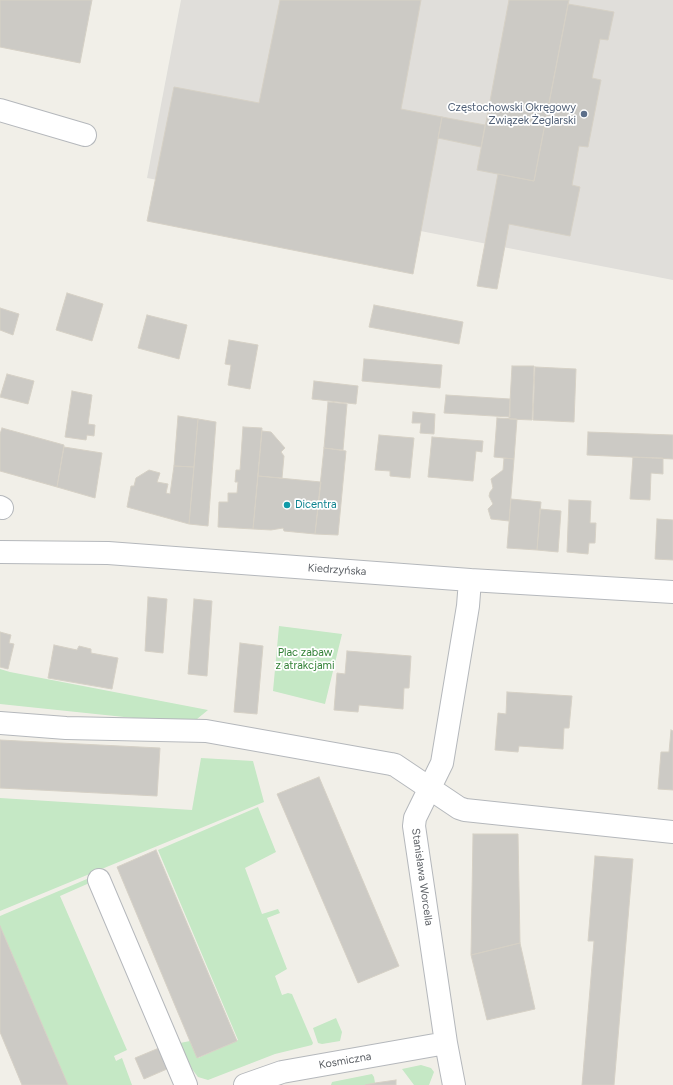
<!DOCTYPE html>
<html>
<head>
<meta charset="utf-8">
<style>
	body { margin:0 }
	canvas { display:block; background:#f1efe8 }
</style>
</head>
<body>
<canvas width="673" height="1085"></canvas>
<script>
const c = document.querySelector('canvas').getContext('2d');
c.lineJoin = 'round';
function fill(path, color) {
  c.fillStyle = color;
  c.fill(path, 'evenodd');
}
function shape(rows) {
  const path = new Path2D();
  for (const r of rows) {
    path.moveTo(r[0], r[1]);
    for (let i = 2; i < r.length; i += 2) path.lineTo(r[i], r[i + 1]);
  }
  return path;
}
function trace(path, color, width, dash) {
  c.strokeStyle = color;
  c.lineWidth = width;
  c.lineCap = dash ? 'butt' : 'round';
  c.setLineDash(dash || []);
  c.stroke(path);
}
function label(font, color, halo, rows, align = 'center') {
  c.font = font + ' Figtree,sans-serif';
  c.lineWidth = 3.5;
  c.setLineDash([]);
  c.textBaseline = 'middle';
  c.strokeStyle = halo;
  c.fillStyle = color;
  for (const [text, x, y, turn = 0] of rows) {
    c.save();
    c.translate(x, y);
    c.rotate((+turn || 0) * Math.PI / 180);
    c.textAlign = isNaN(turn) ? turn : align;
    if (halo) c.strokeText(text, 0, 0);
    c.fillText(text, 0, 0);
    c.restore();
  }
}
const industrial = shape([
	[181,0,673,0,673,280,147,178]
]);
const green = shape([
	[279,626,342,634,325,704,273,691],
	[0,669,10,672,208,710,191,724,0,704],
	[201,758,253,761,264,802,0,911,0,798,192,810],
	[258,807,276,852,245,868,262,914,278,909,280,913,267,918,287,969,275,976,282,995,288,993,292,994,313,1043,312,1045,275,1054,208,1080,198,1077,192,1069,180,1043,190,1041,198,1058,238,1040,158,850],
	[101,873,103,877,60,896,127,1050,114,1056,116,1061,122,1058,132,1085,68,1085,0,926,0,916],
	[336,1018,342,1032,340,1041,322,1044,318,1043,313,1028],
	[421,1065,431,1068,434,1072,429,1085,414,1085,402,1069],
	[372,1074,374,1077,375,1083,365,1085,331,1085,332,1082]
]);
const building = shape([
	[0,0,92,0,80,63,0,47,0,0],
	[280,0,421,0,401,109,442,117,413,274,147,221,174,87,259,103,280,0],
	[509,0,569,0,534,181,477,170,509,0],
	[568,4,614,12,608,40,600,39,592,78,601,80,588,147,579,146,572,185,580,187,570,236,509,224,497,289,477,286,498,174,534,181,568,4],
	[442,117,485,125,481,147,438,138,442,117],
	[67,293,103,304,92,341,56,330,67,293],
	[374,305,463,322,459,344,369,327,374,305],
	[0,308,19,314,13,335,0,330,0,308],
	[147,315,187,325,179,359,138,348,147,315],
	[229,340,258,345,250,389,228,385,231,365,225,364,229,340],
	[364,359,442,365,440,388,362,381,364,359],
	[512,366,534,366,532,420,509,419,512,366],
	[535,367,576,369,574,422,533,420,535,367],
	[7,374,34,381,28,404,0,397,7,374],
	[314,381,358,386,356,404,312,399,314,381],
	[72,391,92,395,88,424,95,425,94,436,87,435,86,440,65,437,72,391],
	[446,395,510,399,510,417,444,413,446,395],
	[328,402,347,404,343,450,324,448,328,402],
	[413,412,435,414,434,434,420,433,421,423,412,423,413,412],
	[178,416,198,419,194,467,174,466,178,416],
	[497,418,517,419,514,459,494,457,497,418],
	[198,419,216,422,208,526,189,524,198,419],
	[243,427,262,428,253,529,218,527,219,502,228,502,228,493,237,493,238,482,235,482,236,470,240,470,243,427],
	[2,428,64,445,57,487,0,471,0,434,2,428],
	[262,431,271,432,285,448,281,452,284,456,282,478,258,476,262,431],
	[588,432,673,435,673,459,587,455,588,432],
	[379,435,414,438,410,478,390,476,390,471,375,470,379,435],
	[432,437,483,441,482,452,476,451,473,481,428,477,432,437],
	[64,447,102,453,95,498,57,487,64,447],
	[324,448,346,451,338,535,315,534,324,448],
	[633,457,663,458,663,474,651,473,650,500,630,499,633,457],
	[504,458,514,459,509,521,491,519,488,509,493,504,489,496,490,492,493,488,491,479,503,470,504,458],
	[174,466,194,467,189,524,127,507,131,486,134,486,136,478,149,470,160,473,157,482,168,484,166,493,170,494,174,466],
	[258,476,321,482,315,534,284,531,283,528,271,530,253,529,258,476],
	[511,499,541,502,537,550,507,548,511,499],
	[569,500,591,501,590,523,596,523,595,543,589,543,588,554,567,552,569,500],
	[540,509,561,511,558,552,537,550,540,509],
	[657,519,673,520,673,560,655,559,657,519],
	[148,597,167,599,163,653,145,651,148,597],
	[194,599,212,601,207,676,188,674,194,599],
	[0,632,11,635,9,643,14,644,8,669,0,667,0,632],
	[240,643,263,646,257,714,234,712,240,643],
	[54,645,77,650,79,646,91,649,91,653,118,658,112,689,48,678,54,645],
	[347,651,411,656,409,688,404,688,403,709,359,705,358,712,334,710,337,673,345,674,347,651],
	[507,692,572,696,569,728,564,728,563,749,519,746,518,752,495,750,498,713,506,714,507,692],
	[671,730,673,731,673,790,658,789,661,752,669,752,671,730],
	[0,740,160,748,157,796,0,788,0,740],
	[319,777,399,966,358,983,277,794,319,777],
	[473,834,518,834,520,943,471,955,473,834],
	[156,850,237,1041,197,1058,117,867,156,850],
	[595,856,633,859,614,1085,582,1085,594,941,588,941,595,856],
	[0,926,68,1085,22,1085,0,1032,0,926],
	[520,943,535,1009,487,1020,471,955,520,943],
	[159,1048,167,1069,144,1079,135,1058,159,1048],
	[396,1080,396,1085,365,1085,375,1083,396,1080]
]);
const minor = shape([
	[0,110,85,135],
	[0,507,2,508],
	[0,552,108,553,470,580,673,592],
	[0,723,66,728,206,731,391,764,395,765,459,808,465,810,673,832],
	[99,880,186,1085],
	[245,1085,282,1072,446,1043],
	[454,1085,446,1043,414,826,415,818,442,763,468,606,470,580]
]);
const markers = [
	[584,114,4,"#5c6f8a"],
	[287,505,4,"#0f9aa8"]
];
const serviceNames = [
	["Częstochowski Okręgowy",576,108],
	["Związek Żeglarski",576,121]
];
const cultureNames = [
	["Dicentra",295,505]
];
const streetNames = [
	["Kiedrzyńska",337,570,4],
	["Stanisława Worcella",422,877,82],
	["Kosmiczna",345,1061,-10]
];
const parkNames = [
	["Plac zabaw",305,653],
	["z atrakcjami",305,666]
];
fill(industrial, '#e0deda');
fill(green, '#c5e8c5');
fill(building, '#cccac5');
trace(building, '#d6d1c6', 1);
trace(minor, '#b5b8bc', 24);
trace(minor, '#fff', 22);
for (const [x, y, r, color] of markers) {
  const dot = new Path2D();
  dot.arc(x, y, r, 0, 2 * Math.PI);
  c.fillStyle = color;
  c.fill(dot);
  trace(dot, '#fff', 1.5);
}
label('11px', '#4e5e75', '#fff', serviceNames, 'right');
label('11px', '#0d838f', '#fff', cultureNames, 'left');
label('11px', '#5f6368', '#fff', streetNames);
label('11px', '#348238', '#fff', parkNames);
</script>
</body>
</html>
